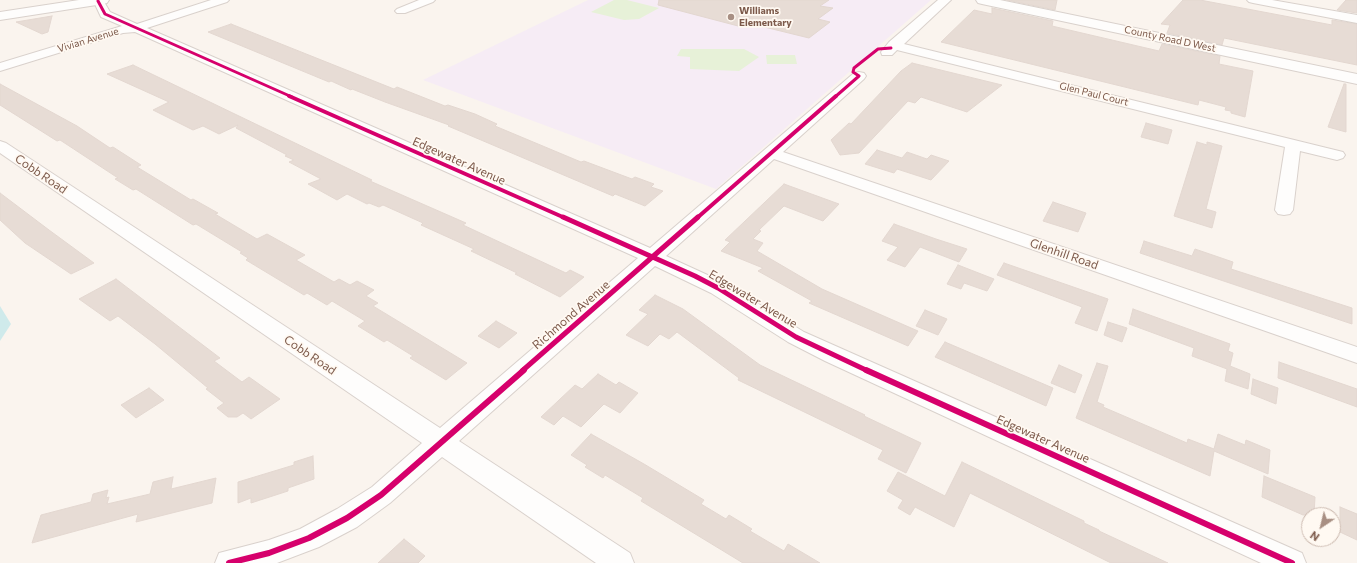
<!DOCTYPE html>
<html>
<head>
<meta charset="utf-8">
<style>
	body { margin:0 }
	#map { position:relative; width:1357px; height:563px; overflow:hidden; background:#faf4ee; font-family:Commissioner,sans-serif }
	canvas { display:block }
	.north { position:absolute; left:1301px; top:507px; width:40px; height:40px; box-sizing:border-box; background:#fff9f2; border:1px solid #cbb9af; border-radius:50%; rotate:215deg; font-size:11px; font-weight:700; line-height:16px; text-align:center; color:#7c594a }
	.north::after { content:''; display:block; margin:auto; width:14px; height:18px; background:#a88f83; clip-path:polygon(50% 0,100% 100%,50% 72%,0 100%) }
</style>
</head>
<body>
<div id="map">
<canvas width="1357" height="563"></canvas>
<div class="north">N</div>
</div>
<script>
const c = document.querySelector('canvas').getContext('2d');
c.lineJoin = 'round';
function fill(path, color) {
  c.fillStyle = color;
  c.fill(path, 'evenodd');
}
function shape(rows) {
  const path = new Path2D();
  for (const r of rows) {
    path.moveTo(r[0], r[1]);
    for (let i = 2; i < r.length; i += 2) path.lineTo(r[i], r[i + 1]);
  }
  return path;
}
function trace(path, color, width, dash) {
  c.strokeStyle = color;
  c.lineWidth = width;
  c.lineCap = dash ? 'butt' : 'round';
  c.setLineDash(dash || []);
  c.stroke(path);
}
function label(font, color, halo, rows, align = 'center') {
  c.font = font + ' Commissioner,sans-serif';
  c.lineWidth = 3.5;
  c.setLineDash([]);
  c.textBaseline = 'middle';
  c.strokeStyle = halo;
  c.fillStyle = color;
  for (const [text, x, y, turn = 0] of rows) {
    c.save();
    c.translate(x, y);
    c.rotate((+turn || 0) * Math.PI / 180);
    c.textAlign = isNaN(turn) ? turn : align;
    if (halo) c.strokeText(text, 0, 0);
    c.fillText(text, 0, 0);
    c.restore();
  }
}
const education = shape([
	[588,0,931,0,716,189,423,80]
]);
const green = shape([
	[614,0,627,0,659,8,639,19,624,20,591,12],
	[681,49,744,49,759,57,739,71,690,69,690,57,677,56],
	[766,55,795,55,797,64,767,64]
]);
const water = shape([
	[0,306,11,324,0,341]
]);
const building = shape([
	[659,0,829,0,820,6,833,8,818,19,830,22,809,38,748,23,742,27,658,5,659,0],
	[1007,0,1057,0,1055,10,1007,0],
	[1183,0,1200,0,1332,25,1332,20,1357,24,1357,65,1224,38,1222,45,1167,33,1170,25,1161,24,1183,0],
	[1346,0,1357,0,1357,13,1337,10,1346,0],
	[992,8,1053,21,1052,26,1159,51,1162,44,1220,56,1219,64,1253,71,1245,117,1231,113,1231,111,1225,110,1226,107,1199,100,1198,105,941,42,974,10,992,14,992,8],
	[52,16,48,32,42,34,16,22,52,16],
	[231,24,394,89,397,87,445,106,448,105,475,114,497,124,495,126,581,162,584,161,632,179,635,177,654,184,651,187,663,191,645,206,615,194,613,196,448,126,449,125,385,102,352,89,351,90,331,81,329,82,208,32,231,24],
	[912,63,1002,85,967,112,921,97,915,103,908,101,859,153,840,155,831,140,849,123,851,124,901,71,912,63],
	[133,65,372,180,370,181,466,223,463,225,566,273,570,270,584,277,560,297,515,274,517,273,471,251,474,249,421,225,423,223,383,205,379,207,369,203,367,204,347,194,337,200,308,184,321,179,289,162,294,160,285,156,287,155,236,128,238,125,219,134,203,126,193,130,153,110,169,102,107,74,133,65],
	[0,84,77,126,110,148,113,147,141,165,137,167,191,200,193,199,218,213,215,214,257,239,267,234,305,255,296,260,334,282,339,279,350,285,357,281,374,290,366,296,378,303,373,306,467,363,446,380,410,358,413,356,387,340,384,342,358,326,365,321,332,301,327,305,307,293,304,295,246,260,248,258,240,253,242,252,196,224,193,225,136,189,133,190,115,179,118,178,60,140,57,141,0,105,0,84],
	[1344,84,1346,84,1346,132,1328,127,1344,84],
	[1146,123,1172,130,1168,144,1141,137,1146,123],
	[1197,142,1207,145,1207,142,1222,146,1206,209,1216,212,1212,228,1174,216,1197,142],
	[877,150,902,158,907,152,927,159,931,155,949,161,931,180,897,169,894,173,865,164,877,150],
	[784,184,839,204,823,221,784,206,759,230,761,231,753,239,763,243,757,251,822,289,918,331,908,346,809,303,812,301,758,271,763,268,721,251,730,242,725,240,784,184],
	[0,193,49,230,94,263,71,274,25,243,0,220,0,193],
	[1053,202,1086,213,1078,232,1043,221,1053,202],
	[894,224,936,239,967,249,959,262,920,247,905,267,887,260,898,247,882,241,894,224],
	[1144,241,1192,256,1195,249,1233,262,1231,269,1352,308,1352,324,1140,253,1144,241],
	[1004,263,1108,299,1097,331,1075,323,1082,307,997,275,1004,263],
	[958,265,994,279,987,291,964,283,961,289,947,284,958,265],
	[116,279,220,358,214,361,242,382,249,377,280,399,251,419,243,413,237,417,228,417,217,408,224,403,206,389,208,388,155,344,118,316,110,321,79,299,116,279],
	[655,295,683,309,760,365,865,415,864,416,921,443,906,473,878,459,883,450,738,380,739,378,677,332,669,339,660,334,648,346,626,335,648,314,639,310,655,295],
	[1133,309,1230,344,1228,351,1233,353,1230,366,1250,374,1248,389,1225,381,1227,369,1192,356,1194,348,1129,324,1133,309],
	[925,310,947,319,938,335,916,326,925,310],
	[496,321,517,333,499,348,478,336,496,321],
	[1108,322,1127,328,1122,342,1104,335,1108,322],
	[945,342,1053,388,1046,406,935,357,945,342],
	[1279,362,1357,389,1357,407,1278,378,1279,362],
	[1097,363,1108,366,1097,402,1104,405,1103,407,1187,443,1188,439,1214,449,1218,434,1245,445,1246,440,1270,450,1268,474,1214,451,1210,476,1076,418,1097,363],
	[1059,365,1082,375,1075,393,1051,383,1059,365],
	[598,374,616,385,619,382,638,393,620,413,604,404,581,427,563,416,554,425,541,417,575,385,582,389,598,374],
	[1253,379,1278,388,1276,404,1251,394,1253,379],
	[149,388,164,400,136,418,121,405,149,388],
	[591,434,644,464,704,500,701,504,726,519,729,515,752,529,750,531,784,551,788,544,820,563,743,563,641,501,643,498,605,475,603,478,585,467,587,465,571,455,591,434],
	[313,456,314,479,288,488,288,491,251,503,251,498,238,503,238,482,294,465,294,462,313,456],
	[962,462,1084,521,1084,523,1099,530,1099,531,1168,563,1111,563,970,493,954,527,915,507,910,515,898,508,903,500,887,491,898,472,945,496,962,462],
	[1264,476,1315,497,1314,515,1303,515,1262,497,1264,476],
	[173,477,171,489,216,478,212,503,136,522,138,514,32,543,41,515,91,502,93,494,108,490,106,498,109,497,107,504,150,494,153,482,173,477],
	[1340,507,1357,514,1357,540,1340,532,1340,507],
	[404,539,425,556,418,563,378,563,404,539]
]);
const minor = shape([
	[93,0,103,0,110,12,137,24,211,0,229,0,227,2,147,28,650,248,854,73,859,72,864,73,866,76,864,79,783,152,1357,347,1357,363,774,159,666,256,725,283,804,332,1302,553,1306,563,1261,563,825,361,788,342,711,293,655,266,459,441,630,553,634,563,596,563,442,457,390,503,357,527,319,547,277,563,215,563,219,553,269,540,300,529,337,509,372,487,422,443,0,153,0,141,6,143,440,428,638,258,135,32,123,33,0,71,0,63,122,26,101,17,93,0],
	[419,0,435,0,433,2,405,13,397,13,395,11,397,9,419,0],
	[938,0,951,0,904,44,1343,152,1345,155,1343,158,1337,160,1300,151,1293,210,1290,214,1284,215,1278,214,1275,210,1285,147,897,50,892,55,882,55,881,52,889,42,938,0],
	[1247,0,1272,0,1357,15,1357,23,1253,3,1249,2,1247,0]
]);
const tertiary = shape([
	[79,0,109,0,107,3,103,4,0,20,0,12,79,0],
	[976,0,1000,0,1357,74,1357,84,982,4,978,3,976,0]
]);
const cyclewayFar3 = shape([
	[98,1,105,14,292,97],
	[835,97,859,76,853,72,854,68,878,49,891,48]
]);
const cyclewayFar2 = shape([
	[289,96,565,218],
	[697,218,836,96]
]);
const cyclewayFar1 = shape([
	[563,217,695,276,718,288,796,337,868,371],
	[522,371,698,217]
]);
const cycleway = shape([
	[866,370,1292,563],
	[229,563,269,553,309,538,347,518,381,495,524,370]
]);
const markers = [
	[731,17,4,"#a88f83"]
];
const farPoinames = [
	["Williams",739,11],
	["Elementary",739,23]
];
const farStreetnames = [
	["County Road D West",1170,39,12],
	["Vivian Avenue",88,40,-17],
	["Glen Paul Court",1094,94,14]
];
const streetNames = [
	["Edgewater Avenue",459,161,24],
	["Cobb Road",41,174,34],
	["Glenhill Road",1064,254,19],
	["Edgewater Avenue",753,299,31],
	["Richmond Avenue",571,315,-41],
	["Cobb Road",310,355,34],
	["Edgewater Avenue",1043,439,24]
];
fill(education, '#f6ecf5');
fill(green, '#e7f1d8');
fill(water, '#cfeaeb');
fill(building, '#e7dcd5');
trace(building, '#e3d7d0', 1);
trace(minor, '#d9d1cc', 2);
trace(tertiary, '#d9d1cc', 2);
fill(minor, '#fefdfc');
fill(tertiary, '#fefdfc');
trace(cyclewayFar3, '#d6006c', 3);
trace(cyclewayFar2, '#d6006c', 4);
trace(cyclewayFar1, '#d6006c', 5);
trace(cycleway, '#d6006c', 6);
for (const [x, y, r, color] of markers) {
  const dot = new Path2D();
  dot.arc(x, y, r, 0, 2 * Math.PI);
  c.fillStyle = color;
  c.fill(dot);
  trace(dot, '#fff9f2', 1.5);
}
label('bold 10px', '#7c594a', '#fff9f2', farPoinames, 'left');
label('10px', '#7c594a', '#fff9f2', farStreetnames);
label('12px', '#7c594a', '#fff9f2', streetNames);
</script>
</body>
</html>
